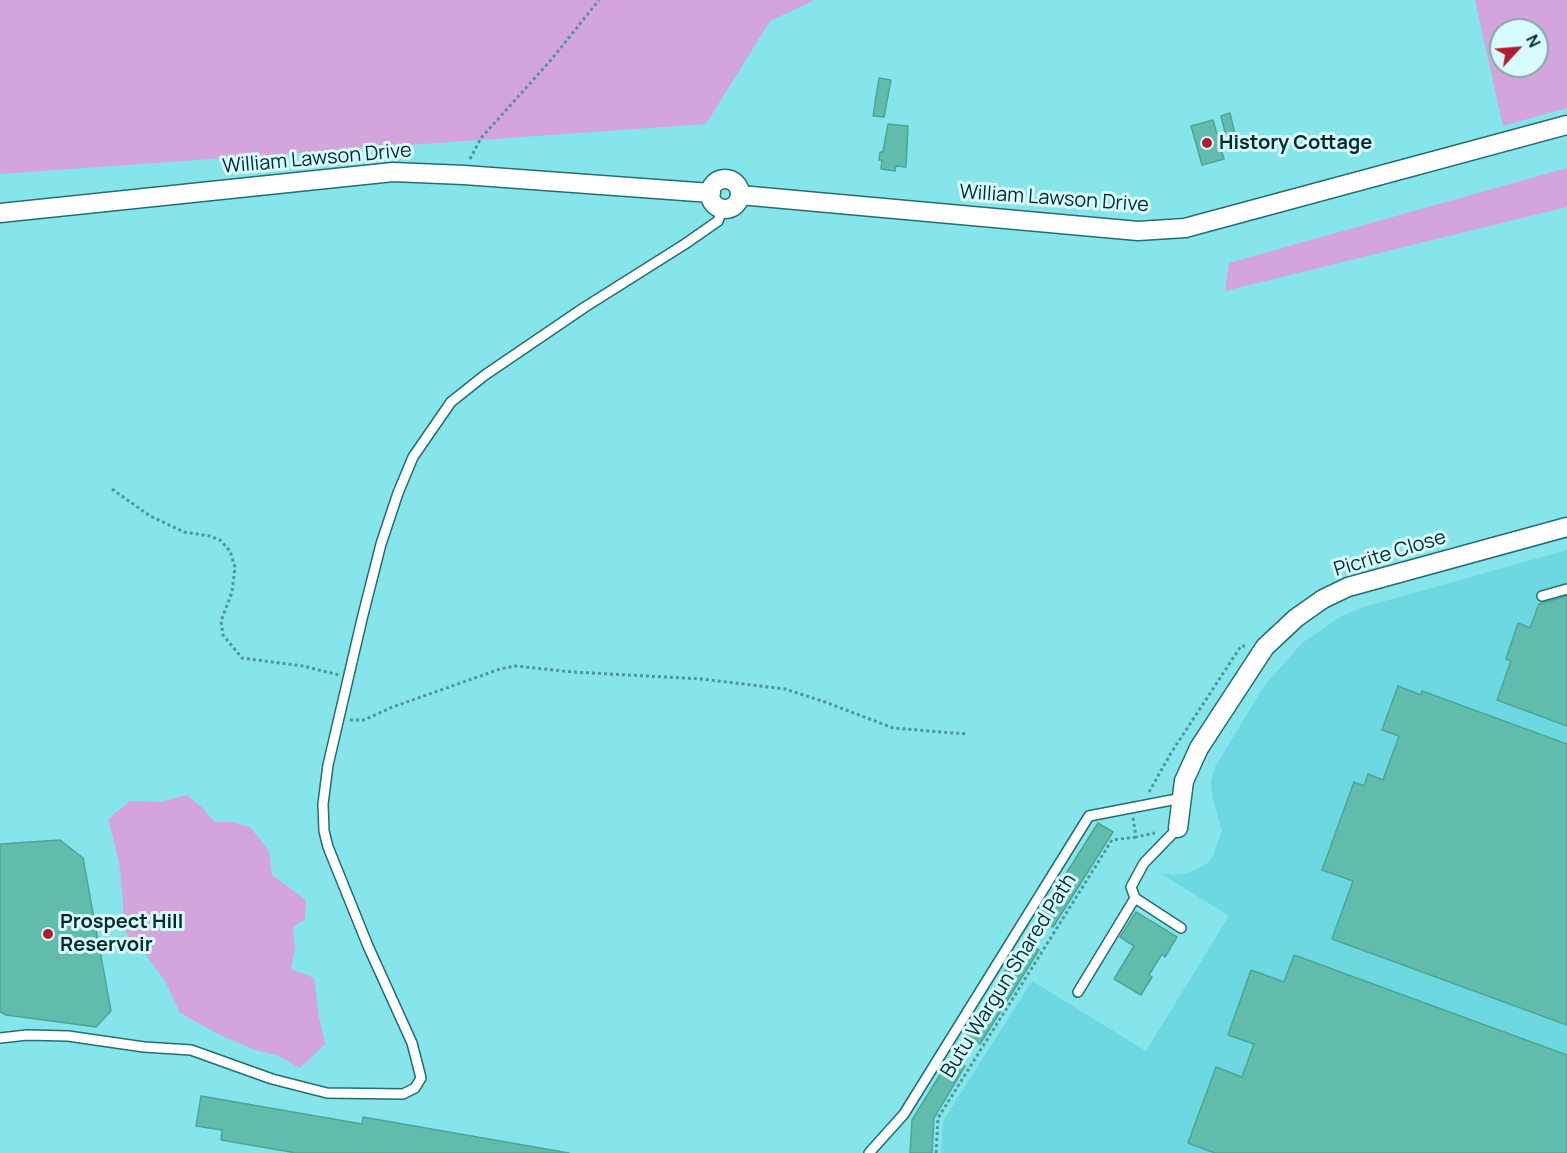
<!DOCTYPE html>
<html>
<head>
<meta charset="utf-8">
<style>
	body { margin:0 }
	#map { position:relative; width:1567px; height:1153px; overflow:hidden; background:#86e5eb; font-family:Manrope,sans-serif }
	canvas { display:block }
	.north { position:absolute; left:1489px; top:18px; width:60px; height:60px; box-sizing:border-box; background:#d8fbfd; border:2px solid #82a8aa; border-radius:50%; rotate:64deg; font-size:16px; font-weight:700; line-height:24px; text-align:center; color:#002b2d }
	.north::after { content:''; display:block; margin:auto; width:21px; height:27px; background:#b01d31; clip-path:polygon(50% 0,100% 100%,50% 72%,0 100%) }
</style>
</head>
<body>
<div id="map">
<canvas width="1567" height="1153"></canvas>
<div class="north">N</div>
</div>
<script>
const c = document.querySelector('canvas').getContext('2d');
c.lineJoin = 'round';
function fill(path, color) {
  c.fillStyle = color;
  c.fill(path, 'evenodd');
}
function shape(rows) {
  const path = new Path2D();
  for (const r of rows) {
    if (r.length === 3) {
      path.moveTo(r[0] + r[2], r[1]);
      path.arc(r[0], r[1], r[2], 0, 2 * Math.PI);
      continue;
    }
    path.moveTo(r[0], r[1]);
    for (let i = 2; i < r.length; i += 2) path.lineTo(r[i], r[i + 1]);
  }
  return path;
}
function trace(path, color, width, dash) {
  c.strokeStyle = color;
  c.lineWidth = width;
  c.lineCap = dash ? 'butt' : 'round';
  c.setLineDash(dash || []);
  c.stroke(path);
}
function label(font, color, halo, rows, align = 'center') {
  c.font = font + ' Manrope,sans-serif';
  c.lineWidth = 6;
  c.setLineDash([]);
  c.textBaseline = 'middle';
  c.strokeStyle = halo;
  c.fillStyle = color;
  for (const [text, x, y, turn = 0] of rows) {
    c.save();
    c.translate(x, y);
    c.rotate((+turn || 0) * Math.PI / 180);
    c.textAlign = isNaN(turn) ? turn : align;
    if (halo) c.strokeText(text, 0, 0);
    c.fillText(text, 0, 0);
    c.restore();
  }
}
const built = shape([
	[1567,550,1567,1153,941,1153,943,1121,1032,981,1146,1051,1229,916,1160,873,1174,875,1188,873,1207,864,1213,855,1222,831,1213,800,1211,783,1215,767,1264,686,1302,643,1340,617,1360,608]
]);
const green = shape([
	[0,0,815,0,770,21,706,124,0,174],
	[1475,0,1567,0,1567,108,1503,126],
	[1501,30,1537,30,1537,66,1501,66],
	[1567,168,1567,207,1225,291,1229,263],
	[187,795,204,809,214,822,233,822,251,828,269,851,272,875,306,900,305,920,293,927,295,948,291,969,314,978,319,1017,325,1044,300,1068,276,1055,255,1050,220,1035,180,1013,165,981,143,951,123,930,123,900,119,862,108,819,130,801,161,802]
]);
const building = shape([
	[879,78,891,80,884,117,873,116,879,78],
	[1230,113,1235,134,1226,136,1221,116,1230,113],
	[1213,120,1224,159,1202,165,1191,126,1213,120],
	[888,124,908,126,906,167,896,166,895,171,881,169,882,160,879,160,880,152,883,152,888,124],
	[1567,596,1567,726,1497,700,1511,661,1506,659,1518,623,1530,628,1539,604,1567,596],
	[1398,686,1421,695,1422,691,1567,744,1567,1025,1332,939,1353,881,1322,870,1354,782,1364,786,1368,774,1383,780,1399,736,1382,730,1398,686],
	[1098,823,1113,832,1053,927,1038,918,1098,823],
	[60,840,83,858,111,1011,96,1027,6,1015,0,1012,0,844,60,840],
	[1136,912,1177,937,1165,957,1162,954,1149,975,1152,977,1141,995,1114,979,1134,946,1120,937,1136,912],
	[1024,941,1039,950,980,1044,965,1034,1024,941],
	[1294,955,1567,1055,1567,1153,1215,1153,1188,1143,1216,1067,1242,1077,1254,1044,1228,1035,1251,970,1284,982,1294,955],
	[951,1057,965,1066,934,1118,932,1153,910,1153,912,1120,951,1057],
	[201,1096,362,1124,363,1117,569,1153,296,1153,221,1140,222,1130,196,1126,201,1096]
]);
const path = shape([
	[470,159,481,138,551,60,599,0],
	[112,489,150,516,184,532,210,536,220,540,230,551,235,567,232,592,221,621,223,635,242,658,303,666,339,675],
	[350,720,364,720,390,708,500,669,515,666,573,672,702,679,785,689,825,702,893,728,967,734],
	[1149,792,1171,753,1241,646,1245,646],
	[1133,818,1136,837,1155,833],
	[936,1153,938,1118,1112,840,1136,837]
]);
const lane = shape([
	[1542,596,1567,589],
	[1135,898,1181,928],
	[1078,992,1135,898,1131,887,1144,863,1178,828],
	[0,1038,27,1035,68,1036,144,1047,191,1050,272,1079,327,1093,403,1094,415,1088,421,1078,412,1043,368,946,328,847,324,831,323,804,328,765,362,619,381,544,398,493,413,457,451,402,485,375,585,307,685,244,718,221,723,208],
	[869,1153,904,1114,1089,816,1182,798]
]);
const street = shape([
	[725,194,15],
	[740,195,1138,231,1185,228,1567,125],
	[0,213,393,172,464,175,711,193],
	[1178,828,1184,781,1199,748,1265,647,1296,618,1323,599,1348,587,1567,527]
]);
const markers = [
	[1207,143,6,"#b01d31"],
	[48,934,6,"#b01d31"]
];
const poiNames = [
	["History Cottage",1219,143],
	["Prospect Hill",60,922],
	["Reservoir",60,945]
];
const streetNames = [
	["William Lawson Drive",317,159,-5],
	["William Lawson Drive",1054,199,4],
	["Picrite Close",1390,554,-17],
	["Butu Wargun Shared Path",1009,976,-58]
];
fill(built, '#6dd8df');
fill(green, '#d3a5dc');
fill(building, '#62bcac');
trace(building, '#4ba697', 1.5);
trace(lane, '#236e73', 12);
trace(street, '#236e73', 21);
trace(path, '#4d969a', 3, [3, 3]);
trace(lane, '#fff', 9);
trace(street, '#fff', 18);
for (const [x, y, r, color] of markers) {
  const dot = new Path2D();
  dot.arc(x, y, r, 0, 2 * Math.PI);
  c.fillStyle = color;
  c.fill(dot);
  trace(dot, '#d8fbfd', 2);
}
label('bold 20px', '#002b2d', '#d8fbfd', poiNames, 'left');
label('20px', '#002b2d', '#d8fbfd', streetNames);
</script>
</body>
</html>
